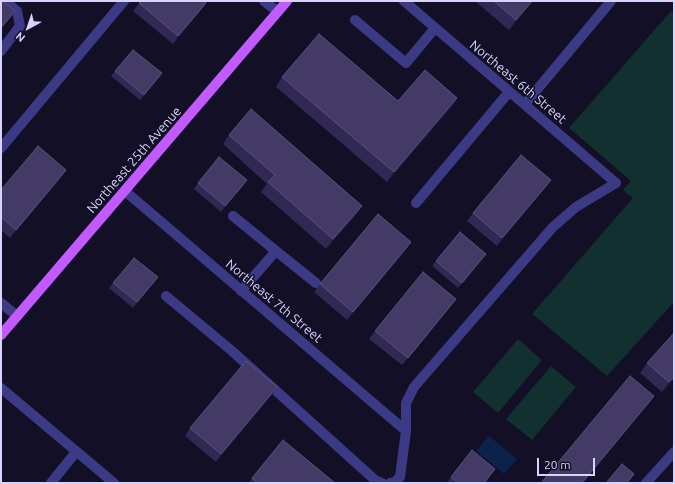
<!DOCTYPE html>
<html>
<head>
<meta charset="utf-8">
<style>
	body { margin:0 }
	#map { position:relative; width:675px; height:484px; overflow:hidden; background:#130f26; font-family:Ubuntu,sans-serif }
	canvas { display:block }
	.frame { position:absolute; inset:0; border:2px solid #d9d4ff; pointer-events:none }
	.north { position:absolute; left:8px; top:8px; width:40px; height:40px; -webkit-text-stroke:3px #130f26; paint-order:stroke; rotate:220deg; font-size:11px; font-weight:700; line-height:16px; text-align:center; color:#d9d4ff }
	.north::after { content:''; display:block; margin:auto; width:14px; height:18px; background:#d9d4ff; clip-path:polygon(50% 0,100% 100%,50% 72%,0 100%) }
	.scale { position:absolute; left:537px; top:458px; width:58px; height:18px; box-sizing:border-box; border:2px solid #d9d4ff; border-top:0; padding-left:5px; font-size:12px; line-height:14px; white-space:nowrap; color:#d9d4ff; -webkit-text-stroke:3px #130f26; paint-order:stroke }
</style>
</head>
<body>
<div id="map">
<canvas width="675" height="484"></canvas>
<div class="frame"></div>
<div class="north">N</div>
<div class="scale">20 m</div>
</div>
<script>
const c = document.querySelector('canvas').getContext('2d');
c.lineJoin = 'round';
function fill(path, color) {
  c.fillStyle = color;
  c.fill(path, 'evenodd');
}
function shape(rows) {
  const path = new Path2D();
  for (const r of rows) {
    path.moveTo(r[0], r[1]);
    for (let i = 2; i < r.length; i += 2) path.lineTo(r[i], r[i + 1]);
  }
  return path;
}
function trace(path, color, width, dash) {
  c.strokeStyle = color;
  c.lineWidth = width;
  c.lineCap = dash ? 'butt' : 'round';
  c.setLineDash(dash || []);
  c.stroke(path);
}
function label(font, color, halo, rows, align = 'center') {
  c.font = font + ' Ubuntu,sans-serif';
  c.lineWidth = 3;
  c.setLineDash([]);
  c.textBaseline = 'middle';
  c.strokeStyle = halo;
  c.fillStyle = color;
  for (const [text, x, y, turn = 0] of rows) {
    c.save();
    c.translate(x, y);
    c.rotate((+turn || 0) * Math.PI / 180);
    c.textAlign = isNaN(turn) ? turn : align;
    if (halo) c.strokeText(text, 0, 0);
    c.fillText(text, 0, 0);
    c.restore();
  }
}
const green = shape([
	[671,11,674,14,674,302,607,376,532,314,633,198,623,190,631,181,569,128],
	[518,339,542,360,498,413,473,392],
	[551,366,576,387,532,440,506,419]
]);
const water = shape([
	[489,436,517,459,504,474,476,451]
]);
const minor = shape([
	[264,1,278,12],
	[355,20,406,63,435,28],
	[1,51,20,26,17,11,5,1],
	[525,104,611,1],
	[1,148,124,1],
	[125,191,406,431],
	[416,203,509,92],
	[233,216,276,251,241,291],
	[276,251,316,283],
	[166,296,232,351,375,480,382,483],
	[1,303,17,316],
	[1,388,114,483],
	[51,483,76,452],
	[390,483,395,482,400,477,406,431,406,403,414,387,553,227,576,207,616,183,404,1],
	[646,483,674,452]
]);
const major = shape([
	[1,335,287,1]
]);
const wall = shape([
	[141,1,206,3,200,11,173,44,133,11],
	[475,1,533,1,509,30],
	[115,71,162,73,140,100,111,76],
	[282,77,398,101,457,98,451,108,387,182,276,87],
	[229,135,355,216,326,249,261,192,267,184,223,144],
	[66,170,61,178,10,238,1,230,1,190],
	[551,180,545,188,497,246,467,221,473,213],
	[198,183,243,186,221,212,194,189],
	[406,250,347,320,314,292,320,284],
	[482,259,458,288,432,266,436,261],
	[158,277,133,308,109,288,113,283],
	[456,299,450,307,402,365,369,339,375,331],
	[674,333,674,379,662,392,640,373,647,363],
	[277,387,272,395,216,462,185,436,190,428],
	[495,469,485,483,447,483,451,477],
	[252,478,335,483,249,483]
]);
const shadedWall = shape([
	[532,1,533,1,509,30,516,20],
	[206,3,200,11,173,44,178,36],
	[15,11,10,19,1,29,1,28],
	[162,73,158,79,140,100,144,95],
	[457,98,451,108,387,182,394,172],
	[66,170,61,178,10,238,16,230],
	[247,180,243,186,221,212,225,206],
	[551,180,545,188,497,246,502,238],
	[362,206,355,216,326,249,333,239],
	[411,242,406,250,347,320,353,312],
	[158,277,154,283,133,308,137,302],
	[674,377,674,379,662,392,669,382],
	[277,387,272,395,216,462,221,454],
	[654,396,647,406,583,483,582,483]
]);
const building = shape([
	[1,1,3,1,15,11,1,28,1,1],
	[141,1,204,1,206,3,178,36,139,3,141,1],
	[494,1,532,1,516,20,494,1],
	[319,34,398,101,425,70,457,98,394,172,282,77,319,34],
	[133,50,162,73,144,95,115,71,133,50],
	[251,109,362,206,333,239,268,182,275,175,229,135,251,109],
	[38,146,66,170,16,230,1,217,1,190,38,146],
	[521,155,551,180,502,238,473,213,521,155],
	[219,157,247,180,225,206,198,183,219,157],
	[378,214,411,242,353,312,320,284,378,214],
	[460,232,486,254,462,283,436,261,460,232],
	[134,258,158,277,137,302,113,283,134,258],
	[423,272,456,299,408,358,375,331,423,272],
	[674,333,674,377,669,382,647,363,674,333],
	[246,361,277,387,221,454,190,428,246,361],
	[630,376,654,396,582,483,541,483,630,376],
	[283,440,335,483,258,483,252,478,283,440],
	[472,450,495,469,484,483,458,483,451,477,472,450],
	[622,464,634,474,627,483,606,483,622,464]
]);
const streetNames = [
	["Northeast 6th Street",518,82,40],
	["Northeast 25th Avenue",134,160,-49],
	["Northeast 7th Street",274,301,40]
];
fill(green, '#12302f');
fill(water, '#0c2248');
trace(minor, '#3d3a85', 10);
trace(major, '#c25bff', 10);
fill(wall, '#312854');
fill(shadedWall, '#1d163a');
fill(building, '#433a66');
trace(building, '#5a527e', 1);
label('13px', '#d9d4ff', '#130f26', streetNames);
</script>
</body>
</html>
